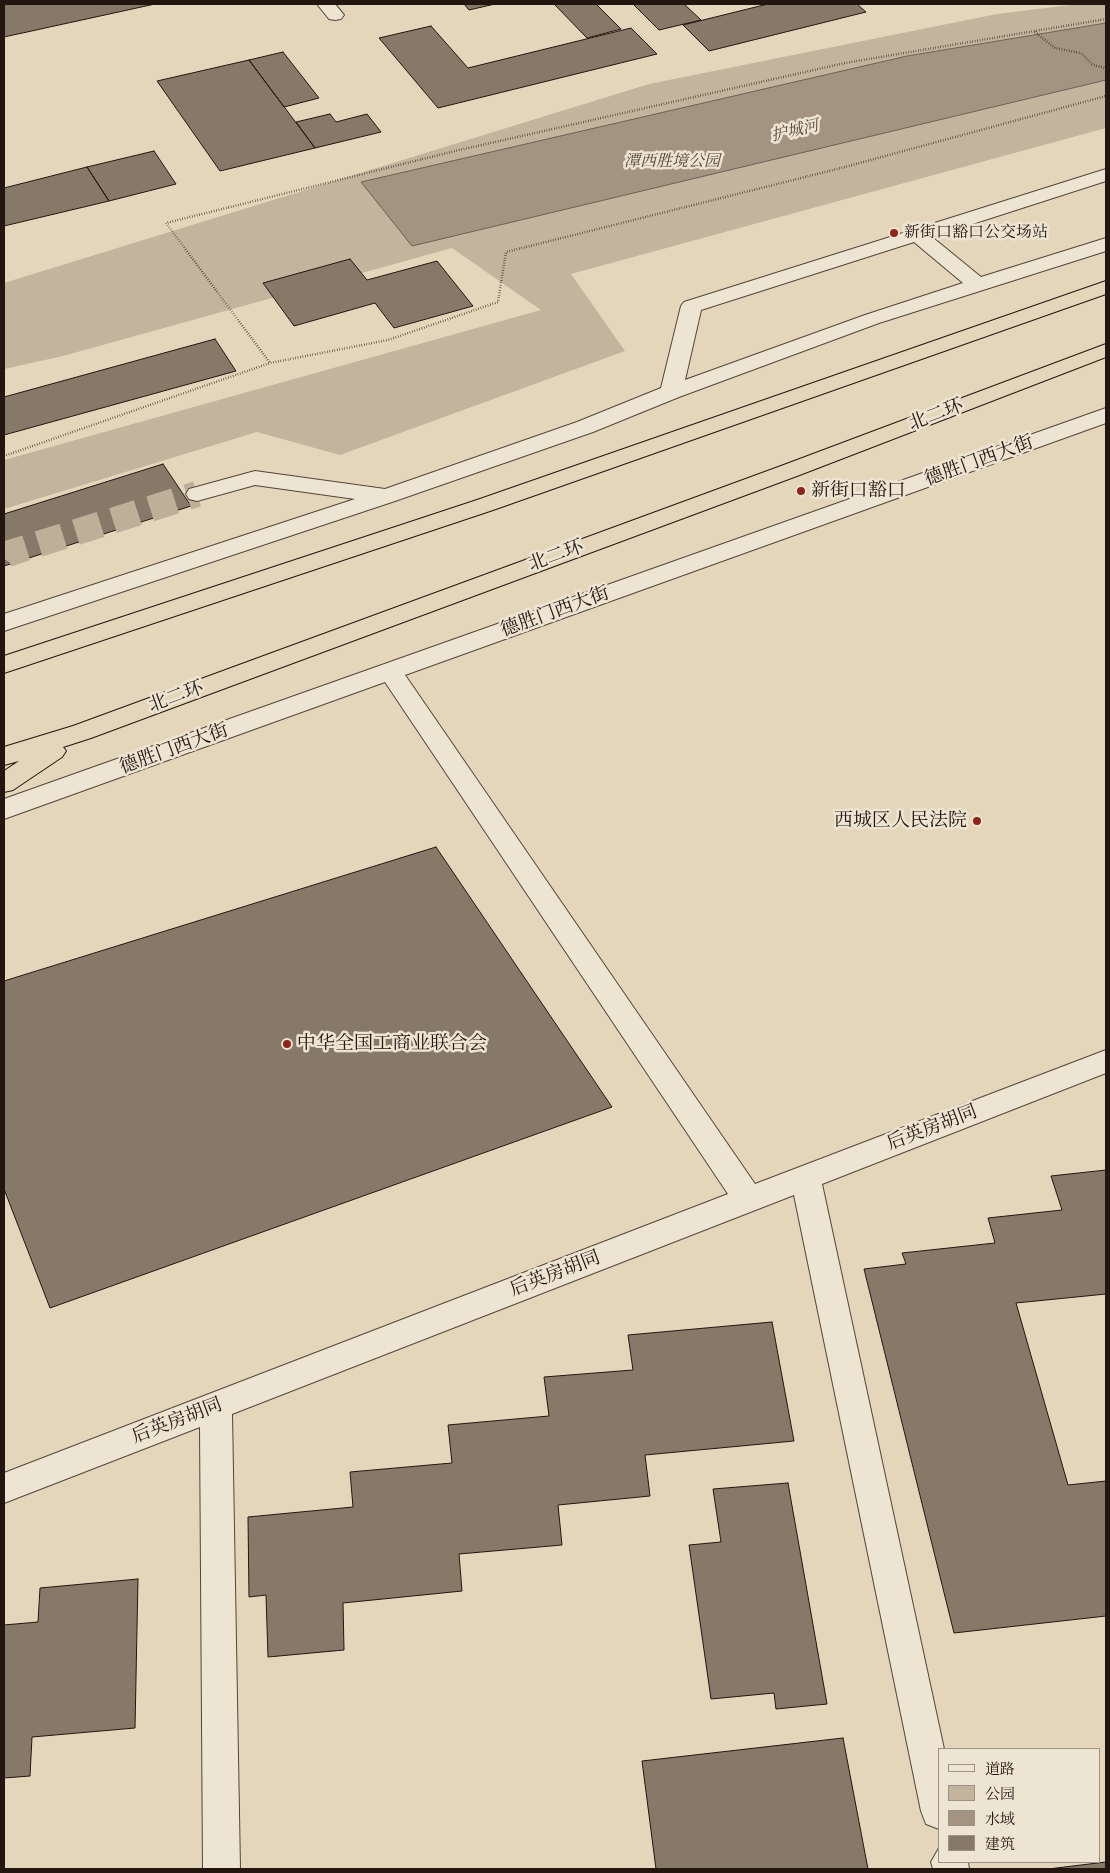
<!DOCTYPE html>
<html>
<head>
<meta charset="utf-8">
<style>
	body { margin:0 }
	#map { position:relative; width:1110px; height:1873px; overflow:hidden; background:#e4d6ba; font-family:"EB Garamond","Noto Serif SC",serif }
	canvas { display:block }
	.frame { position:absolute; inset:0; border:5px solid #231510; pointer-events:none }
	.legend { position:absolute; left:938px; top:1748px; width:162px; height:115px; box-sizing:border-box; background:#ede4d2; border:1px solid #9c9184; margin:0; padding:6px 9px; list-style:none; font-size:15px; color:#231510 }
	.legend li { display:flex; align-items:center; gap:10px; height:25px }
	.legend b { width:25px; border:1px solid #9c9184 }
</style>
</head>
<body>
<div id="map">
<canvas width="1110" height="1873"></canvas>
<div class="frame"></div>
<ul class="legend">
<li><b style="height:6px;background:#ede4d2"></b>道路</li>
<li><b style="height:14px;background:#c3b59d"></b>公园</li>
<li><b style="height:14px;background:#a29480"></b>水域</li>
<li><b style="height:14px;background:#877968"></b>建筑</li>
</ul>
</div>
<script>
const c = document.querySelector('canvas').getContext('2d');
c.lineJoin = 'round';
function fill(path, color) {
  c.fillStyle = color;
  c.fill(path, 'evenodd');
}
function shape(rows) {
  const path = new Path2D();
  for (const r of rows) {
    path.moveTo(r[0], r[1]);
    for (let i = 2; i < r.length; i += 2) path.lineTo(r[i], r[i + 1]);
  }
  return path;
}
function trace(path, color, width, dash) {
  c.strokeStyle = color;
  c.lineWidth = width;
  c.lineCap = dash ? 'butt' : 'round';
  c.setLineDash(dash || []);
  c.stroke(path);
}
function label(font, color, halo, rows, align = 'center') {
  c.font = font + ' "EB Garamond","Noto Serif SC",serif';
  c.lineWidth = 5;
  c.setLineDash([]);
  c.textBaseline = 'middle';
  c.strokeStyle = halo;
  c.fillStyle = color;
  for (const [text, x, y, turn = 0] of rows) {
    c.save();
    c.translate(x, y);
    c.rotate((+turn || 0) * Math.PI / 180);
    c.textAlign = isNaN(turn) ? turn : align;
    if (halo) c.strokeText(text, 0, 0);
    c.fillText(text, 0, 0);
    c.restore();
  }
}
const green = shape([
	[1079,4,1106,4,1106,128,571,274,625,351,340,455,257,432,4,509,4,460,541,310,452,248,63,356,4,369,4,283,649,84,997,14]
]);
const water = shape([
	[1106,23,1106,80,412,246,361,182,907,56,1106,23]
]);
const building = shape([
	[4,4,155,4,4,37,4,4],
	[464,4,495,4,469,10,464,4],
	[554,4,596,4,621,29,587,38,554,4],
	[633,4,684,4,701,20,659,30,633,4],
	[768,4,857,4,866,12,709,51,683,25,768,4],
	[431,26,468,68,631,28,657,54,438,108,379,38,431,26],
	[283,52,319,98,284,107,249,60,283,52],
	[249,60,315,148,220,171,157,81,249,60],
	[330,114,336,122,367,114,381,132,315,148,296,122,330,114],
	[154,151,176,184,109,201,87,167,154,151],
	[87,167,109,201,4,226,4,188,87,167],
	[350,259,367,280,437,261,473,306,394,328,375,303,294,326,263,283,350,259],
	[215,339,236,371,4,435,4,397,215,339],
	[163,464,191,506,4,566,4,514,163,464],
	[436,847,612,1107,50,1308,4,1189,4,981,436,847],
	[1106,1170,1106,1294,1016,1303,1068,1485,1106,1481,1106,1616,954,1633,864,1269,906,1264,902,1253,995,1243,988,1218,1062,1210,1051,1176,1106,1170],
	[772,1322,794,1441,645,1455,650,1496,558,1505,562,1545,459,1554,462,1591,343,1603,344,1650,268,1657,266,1595,249,1597,248,1517,353,1507,350,1472,452,1463,448,1425,549,1416,544,1377,633,1370,628,1335,772,1322],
	[788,1483,827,1704,776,1709,774,1693,711,1699,689,1545,721,1542,713,1489,788,1483],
	[138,1579,135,1728,32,1737,30,1776,4,1778,4,1625,38,1622,40,1588,138,1579],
	[843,1738,868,1869,656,1869,642,1761,843,1738],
	[1106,1862,1106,1869,1048,1869,1106,1862]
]);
const minorTunnel = shape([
	[4,559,7,554,197,494]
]);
const path = shape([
	[1106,19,845,63,455,151,166,223,270,363,388,340,498,302,506,252,841,168,1106,96],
	[1035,32,1055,48,1081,53,1093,65,1106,68],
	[4,456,270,363]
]);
const minor = shape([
	[317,4,335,4,344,15,341,19,335,20,329,19,317,4],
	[1106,169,1106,181,932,237,981,277,1106,238,1106,251,879,323,679,397,593,432,395,501,4,631,4,614,355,499,255,485,197,501,189,499,186,494,189,489,255,471,385,489,577,422,661,388,681,306,684,302,1106,169],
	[914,242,963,283,865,315,685,380,701,310,914,242],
	[1106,408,1106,423,405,675,755,1184,1106,1050,1106,1073,822,1184,944,1749,939,1749,939,1829,926,1824,921,1811,794,1195,232,1414,240,1869,203,1869,200,1427,4,1503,4,1473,728,1194,385,682,4,819,4,799,1106,408],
	[939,1848,939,1862,968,1862,969,1869,933,1869,931,1862,939,1848]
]);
const highway = shape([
	[1106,281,1106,294,493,510,4,673,4,656,477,500,1106,281],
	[1106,344,1106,357,797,476,91,738,63,747,66,751,62,757,13,790,4,792,4,771,19,761,4,765,4,747,73,726,781,466,1106,344]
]);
const markers = [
	[894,233,5,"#8f2418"],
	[801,491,5,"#8f2418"],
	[977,821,5,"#8f2418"],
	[287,1044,5,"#8f2418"]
];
const farWaternames = [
	["护城河",795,131,-13]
];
const farParknames = [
	["潭西胜境公园",672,162]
];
const farPoinames = [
	["新街口豁口公交场站",904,233]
];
const streetNames = [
	["北二环",936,415,-21],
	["德胜门西大街",979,461,-20],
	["北二环",556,556,-20],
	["德胜门西大街",555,612,-20],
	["北二环",176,697,-20],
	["德胜门西大街",174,749,-20],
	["后英房胡同",932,1128,-21],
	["后英房胡同",555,1274,-21],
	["后英房胡同",177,1421,-21]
];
const poiNames = [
	["新街口豁口",811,491],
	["西城区人民法院",967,821,"right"],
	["中华全国工商业联合会",297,1044]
];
fill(green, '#c3b59d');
fill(water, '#a29480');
trace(water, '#6f6153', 1);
fill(building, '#877968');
trace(building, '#231510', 1);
trace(minorTunnel, '#bdaf98', 26, [26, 13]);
trace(minor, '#53453a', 2);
trace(highway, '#231510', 2);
trace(path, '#231510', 2.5, [0.5, 2]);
fill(minor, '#ede4d2');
fill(highway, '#e4d6ba');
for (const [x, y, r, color] of markers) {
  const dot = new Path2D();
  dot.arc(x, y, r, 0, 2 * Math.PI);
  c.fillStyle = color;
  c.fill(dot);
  trace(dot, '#ede4d2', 2);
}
label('italic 16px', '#56483d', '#ede4d2', farWaternames);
label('italic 16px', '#53453a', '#ede4d2', farParknames);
label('16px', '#231510', '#ede4d2', farPoinames, 'left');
label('19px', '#231510', '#ede4d2', streetNames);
label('19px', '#231510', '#ede4d2', poiNames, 'left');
</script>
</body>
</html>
